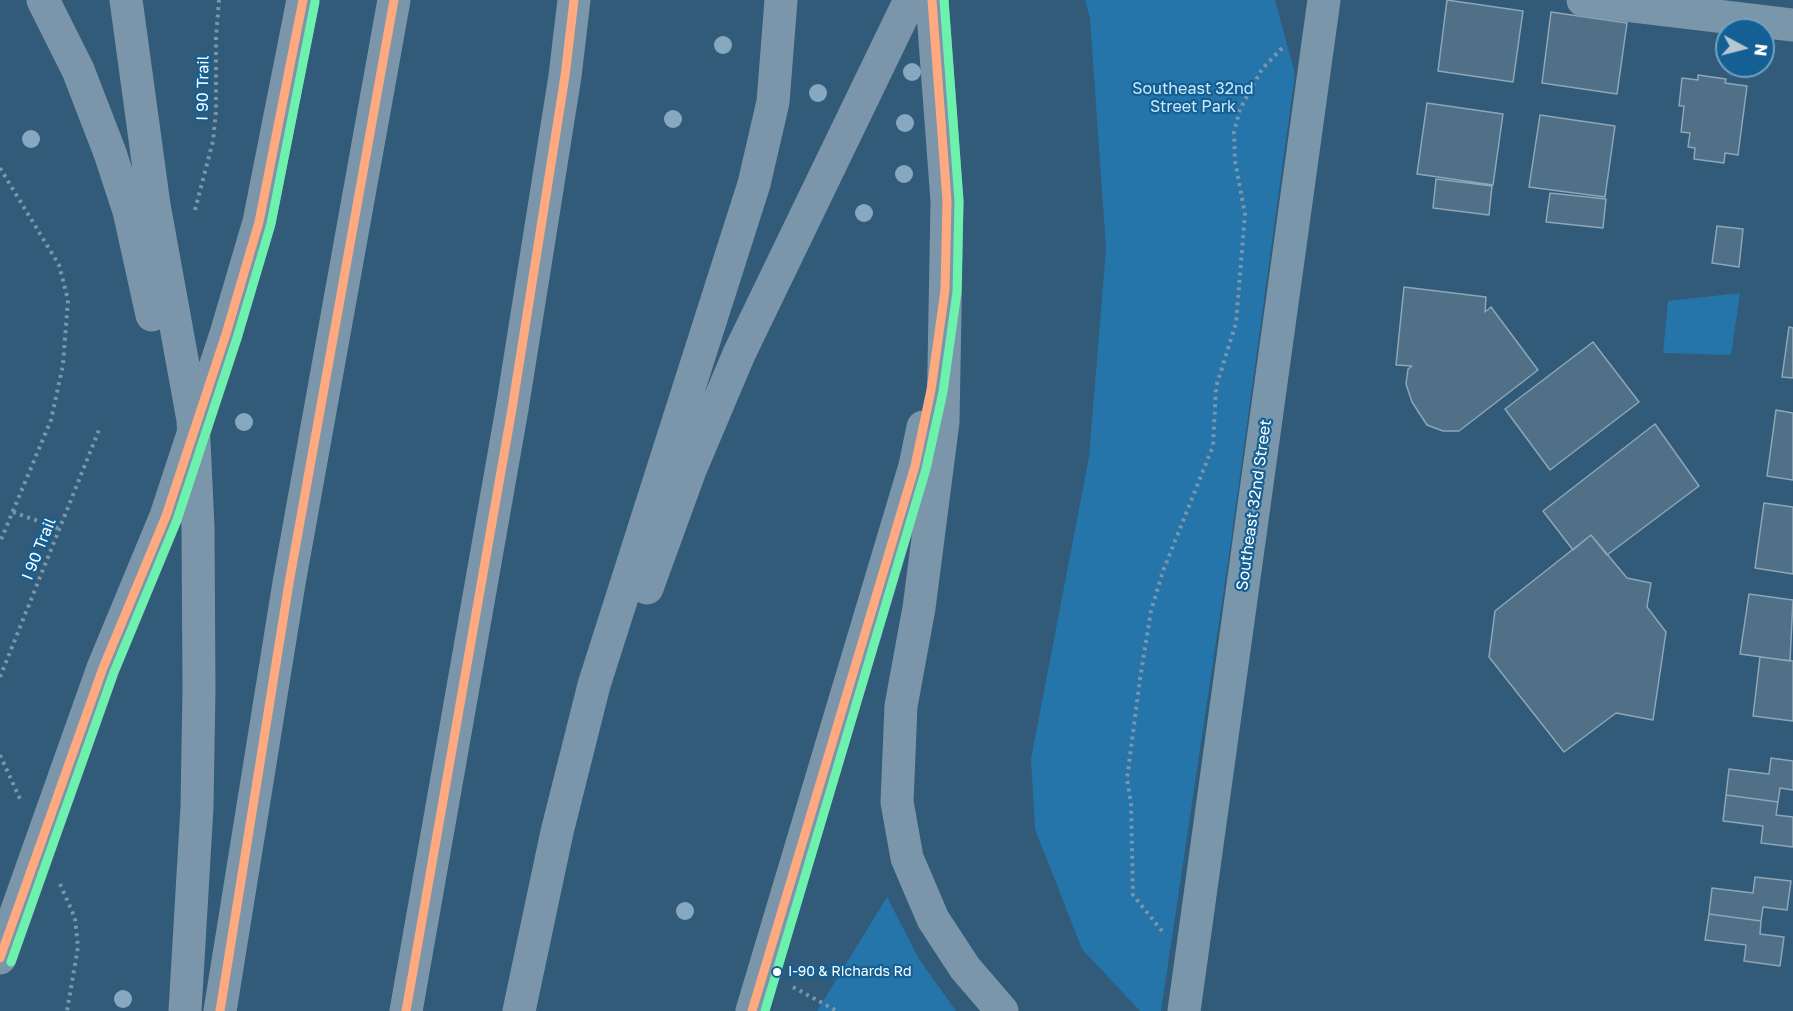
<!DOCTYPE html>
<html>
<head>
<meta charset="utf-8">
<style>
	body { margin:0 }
	#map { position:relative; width:1793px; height:1011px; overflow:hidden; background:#315b78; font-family:"Golos Text",sans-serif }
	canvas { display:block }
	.north { position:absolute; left:1715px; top:18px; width:60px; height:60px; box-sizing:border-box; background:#146095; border:2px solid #72a0bf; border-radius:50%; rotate:97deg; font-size:16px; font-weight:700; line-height:24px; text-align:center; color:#fff }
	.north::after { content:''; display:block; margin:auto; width:21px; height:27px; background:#b7c6d0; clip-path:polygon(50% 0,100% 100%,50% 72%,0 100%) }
</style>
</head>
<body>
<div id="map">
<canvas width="1793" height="1011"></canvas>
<div class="north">N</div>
</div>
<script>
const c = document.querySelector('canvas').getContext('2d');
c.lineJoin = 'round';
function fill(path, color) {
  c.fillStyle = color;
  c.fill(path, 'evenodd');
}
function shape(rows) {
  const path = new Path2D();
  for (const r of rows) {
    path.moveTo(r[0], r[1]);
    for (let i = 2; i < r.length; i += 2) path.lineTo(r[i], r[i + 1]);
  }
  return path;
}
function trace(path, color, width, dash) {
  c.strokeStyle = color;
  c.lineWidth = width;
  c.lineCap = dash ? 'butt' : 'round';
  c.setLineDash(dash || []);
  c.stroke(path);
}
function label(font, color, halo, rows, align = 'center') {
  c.font = font + ' "Golos Text",sans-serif';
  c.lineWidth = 4.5;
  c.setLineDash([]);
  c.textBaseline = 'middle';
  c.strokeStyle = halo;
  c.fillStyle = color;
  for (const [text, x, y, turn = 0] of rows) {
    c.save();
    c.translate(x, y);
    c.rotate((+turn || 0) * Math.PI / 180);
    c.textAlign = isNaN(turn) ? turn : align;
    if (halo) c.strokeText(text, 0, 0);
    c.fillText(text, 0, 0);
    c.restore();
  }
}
const green = shape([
	[1085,0,1275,0,1295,74,1230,548,1161,1011,1140,1011,1082,949,1035,829,1031,759,1089,457,1106,249,1090,18],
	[1740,293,1731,355,1663,353,1668,301],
	[887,897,919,959,956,1011,817,1011]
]);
const building = shape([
	[1447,0,1523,11,1513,82,1438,71,1447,0],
	[1551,12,1627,23,1617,94,1542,83,1551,12],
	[1698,75,1726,79,1725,83,1747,86,1738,155,1725,153,1724,163,1694,159,1695,148,1688,147,1690,133,1681,132,1684,106,1679,106,1682,78,1698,80,1698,75],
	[1427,103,1503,114,1493,185,1417,174,1427,103],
	[1540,115,1615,126,1605,197,1529,187,1540,115],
	[1436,179,1492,186,1489,215,1433,208,1436,179],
	[1550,193,1606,199,1603,228,1546,222,1550,193],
	[1717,226,1743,229,1739,267,1712,263,1717,226],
	[1404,287,1486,297,1485,312,1491,307,1538,370,1459,431,1443,431,1427,425,1412,402,1406,384,1408,369,1412,366,1396,365,1404,287],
	[1789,327,1793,328,1793,378,1782,377,1789,327],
	[1593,342,1639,402,1550,470,1505,409,1593,342],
	[1776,410,1793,413,1793,480,1767,476,1776,410],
	[1655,424,1699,486,1607,555,1591,535,1573,550,1543,511,1655,424],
	[1764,503,1793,507,1793,574,1755,568,1764,503],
	[1591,535,1627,578,1651,583,1647,607,1666,632,1653,720,1616,713,1564,752,1489,657,1495,611,1591,535],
	[1749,594,1793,600,1790,661,1740,654,1749,594],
	[1760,657,1793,661,1793,721,1753,716,1760,657],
	[1771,758,1793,761,1793,790,1780,788,1778,802,1726,795,1729,769,1769,774,1771,758],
	[1726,795,1778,802,1776,815,1793,817,1793,847,1761,843,1763,826,1723,821,1726,795],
	[1755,877,1791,881,1787,910,1763,907,1761,921,1709,914,1712,888,1753,893,1755,877],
	[1709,914,1761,921,1760,934,1784,937,1780,966,1744,961,1746,945,1705,940,1709,914]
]);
const path = shape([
	[0,168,59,265,68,300,63,365,51,420,0,542],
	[195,210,213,141,216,111,216,38,219,0],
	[13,512,60,529],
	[0,677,99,430],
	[0,755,21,801],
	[60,884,75,918,78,947,67,1011],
	[1162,931,1133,895,1131,804,1127,779,1140,679,1151,611,1163,571,1213,446,1216,387,1236,323,1245,214,1235,161,1234,132,1240,109,1262,69,1284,46],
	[793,987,837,1011]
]);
const minor = shape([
	[1583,0,1793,25],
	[1184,1011,1324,0]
]);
const highway = shape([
	[43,0,78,70,110,153,129,211,152,315],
	[126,0,154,205,193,420,198,527,199,689,197,807,185,1011],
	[932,0,947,201,943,422,919,608,901,706,897,802,907,858,933,919,965,968,1002,1011],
	[647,588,690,470,739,354,910,0],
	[0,958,103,668,166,516,226,334,259,222,303,0],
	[220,1011,289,583,394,0],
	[406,1011,512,409,565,76,574,0],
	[519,1011,557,832,594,685,754,184,773,102,781,0],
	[752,1011,915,466,923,427]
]);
const bus1 = shape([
	[0,958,103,668,166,516,226,334,259,222,303,0],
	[220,1011,289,583,394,0],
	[406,1011,512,409,565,76,574,0],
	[752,1011,915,466,931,390,945,290,947,201,932,0]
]);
const bus2 = shape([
	[11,962,114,672,177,520,237,338,271,224,315,2],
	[765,1011,926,469,943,392,957,292,959,201,944,0]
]);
const trees = [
	[723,45],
	[912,72],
	[818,93],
	[673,119],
	[905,123],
	[31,139],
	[904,174],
	[864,213],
	[244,422],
	[685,911],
	[123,999]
];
const markers = [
	[777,972,5,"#fff"]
];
const busNames = [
	["I-90 & Richards Rd",788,972]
];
const streetNames = [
	["I 90 Trail",203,88,-89],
	["Southeast 32nd Street",1254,505,-82],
	["I 90 Trail",39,549,-68]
];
const parkNames = [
	["Southeast 32nd",1193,89],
	["Street Park",1193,107]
];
fill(green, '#2575aa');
fill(building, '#4f7087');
trace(building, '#8ea7b8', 1.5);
trace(path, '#7a96ab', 4, [3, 4.5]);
trace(minor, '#7a96ab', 33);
trace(highway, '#7b96aa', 33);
trace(bus1, '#ffa980', 9);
trace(bus2, '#6df2ae', 9);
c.fillStyle = '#86a9c1';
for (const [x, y] of trees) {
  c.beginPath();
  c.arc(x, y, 9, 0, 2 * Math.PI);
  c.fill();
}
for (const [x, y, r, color] of markers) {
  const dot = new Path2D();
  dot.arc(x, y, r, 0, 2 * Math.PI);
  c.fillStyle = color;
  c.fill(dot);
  trace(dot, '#146095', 2);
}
label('14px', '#fff', '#146095', busNames, 'left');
label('16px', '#fff', '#146095', streetNames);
label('16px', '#cbe9fd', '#146095', parkNames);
</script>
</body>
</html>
